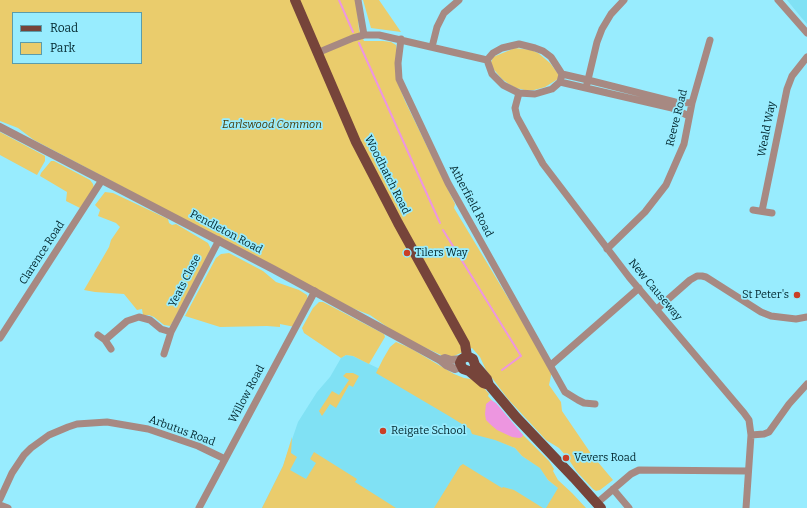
<!DOCTYPE html>
<html>
<head>
<meta charset="utf-8">
<style>
	body { margin:0 }
	#map { position:relative; width:807px; height:508px; overflow:hidden; background:#98ecfe; font-family:Bitter,serif }
	canvas { display:block }
	.legend { position:absolute; left:12px; top:12px; width:130px; height:52px; box-sizing:border-box; background:#98ecfe; border:1px solid #5b9caa; margin:0; padding:5px 7px; list-style:none; font-size:12px; color:#00252c }
	.legend li { display:flex; align-items:center; gap:8px; height:20px }
	.legend b { width:20px; border:1px solid #5b9caa }
</style>
</head>
<body>
<div id="map">
<canvas width="807" height="508"></canvas>
<ul class="legend">
<li><b style="height:5px;background:#76443a"></b>Road</li>
<li><b style="height:11px;background:#eacc6c"></b>Park</li>
</ul>
</div>
<script>
const c = document.querySelector('canvas').getContext('2d');
c.lineJoin = 'round';
function fill(path, color) {
  c.fillStyle = color;
  c.fill(path, 'evenodd');
}
function shape(rows) {
  const path = new Path2D();
  for (const r of rows) {
    path.moveTo(r[0], r[1]);
    for (let i = 2; i < r.length; i += 2) path.lineTo(r[i], r[i + 1]);
  }
  return path;
}
function trace(path, color, width, dash) {
  c.strokeStyle = color;
  c.lineWidth = width;
  c.lineCap = dash ? 'butt' : 'round';
  c.setLineDash(dash || []);
  c.stroke(path);
}
function label(font, color, halo, rows, align = 'center') {
  c.font = font + ' Bitter,serif';
  c.lineWidth = 3.5;
  c.setLineDash([]);
  c.textBaseline = 'middle';
  c.strokeStyle = halo;
  c.fillStyle = color;
  for (const [text, x, y, turn = 0] of rows) {
    c.save();
    c.translate(x, y);
    c.rotate((+turn || 0) * Math.PI / 180);
    c.textAlign = isNaN(turn) ? turn : align;
    if (halo) c.strokeText(text, 0, 0);
    c.fillText(text, 0, 0);
    c.restore();
  }
}
const built = shape([
	[787,0,807,0,807,24,800,16],
	[346,355,353,356,392,375,470,429,515,448,522,456,541,468,548,480,570,497,577,508,262,508,283,466,298,422,317,392,330,377,341,358]
]);
const green = shape([
	[0,0,356,0,359,30,364,41,383,41,391,42,396,45,397,52,396,78,405,101,455,204,454,208,552,371,549,385,561,402,562,411,592,455,613,480,600,490,596,491,593,489,577,472,567,457,559,448,546,440,508,399,486,370,480,357,472,348,454,356,448,356,441,355,413,342,393,331,370,315,352,308,34,140,18,128,0,121],
	[13,13,141,13,141,63,13,63],
	[363,0,379,0,401,32,371,28],
	[515,48,531,50,538,53,550,63,559,75,558,79,545,87,534,90,525,90,516,88,509,84,502,79,490,65,493,57],
	[0,132,45,156,45,161,37,175,0,155],
	[51,161,54,161,90,180,93,184,94,188,80,208,66,201,67,192,40,176,41,173],
	[105,192,113,193,168,219,169,223,172,225,176,224,208,243,211,249,174,320,170,326,164,325,154,317,149,315,143,315,142,309,137,310,124,294,95,292,84,290,109,247,111,240,120,227,116,223,98,216,100,210,95,205],
	[229,253,263,271,276,282,299,290,307,295,308,300,295,327,280,324,280,327,267,326,220,327,185,316,216,258,221,254],
	[319,302,323,302,384,334,385,337,369,364,353,356,346,355,341,358,304,333,302,328,313,308],
	[396,342,410,348,454,374,464,378,471,379,484,388,489,394,488,396,523,435,549,461,554,469,553,471,558,480,572,493,586,508,546,508,558,488,548,480,540,468,522,456,515,448,495,440,472,434,470,429,449,416,376,373,383,359,390,347],
	[346,373,353,373,359,376,353,387,349,385,336,408,330,404,322,416,319,411,332,391,339,395,349,380,343,376],
	[292,437,291,453,297,457,290,470,306,479,316,463,310,459,314,452,357,479,355,482,396,508,262,508,283,466],
	[463,464,502,488,503,487,514,490,543,508,434,508,460,466]
]);
const water = shape([
	[491,400,496,403,523,435,522,437,519,438,512,437,497,430,491,425,486,420,485,414,486,404]
]);
const stream = shape([
	[339,0,353,32],
	[359,43,440,223],
	[443,230,521,356,502,370]
]);
const minor = shape([
	[358,0,364,35],
	[778,0,807,33],
	[401,39,398,63,399,79,448,183,565,392,578,400,584,403,595,404],
	[519,44,535,48,543,51,551,57,562,74,560,82,552,89,535,94,519,93,503,85,492,74,487,60,493,53,502,48,519,44],
	[432,47,437,27,444,13,459,0],
	[317,53,353,38,364,35,379,35,487,60],
	[562,74,588,80,675,102,692,103],
	[560,82,672,108,689,116],
	[587,84,597,42,602,29,611,14,624,0],
	[519,93,515,108,517,117,543,164,629,277,744,413,749,420,751,435,746,508],
	[753,210,772,213],
	[762,211,787,89,792,76,807,57],
	[607,249,645,212,666,185,684,144,692,103,710,40],
	[657,309,690,280,697,276,702,276,706,277,761,312,771,316,796,319,807,317],
	[98,335,105,340,111,349],
	[0,338,102,180],
	[105,340,127,321,139,317,150,320,161,329,171,332],
	[164,354,171,332,219,240],
	[551,365,639,288],
	[751,435,764,434,769,432,789,404,807,384],
	[613,489,629,508],
	[0,499,12,473,24,455,31,448,49,435,68,427,77,424,107,422,148,429,198,446,225,459],
	[597,503,631,474,639,470,748,471],
	[0,505,8,508],
	[199,508,315,291]
]);
const tertiary = shape([
	[0,127,273,269,440,360,446,365,455,369,461,367],
	[440,360,445,358,451,360,462,359]
]);
const primary = shape([
	[295,0,356,142,398,223,465,344,467,356],
	[489,385,483,383,469,371,463,369,460,363,462,359,467,356,473,359,475,365,487,379,489,385,495,392,516,417,574,478,601,508]
]);
const markers = [
	[407,253,4,"#ca3f26"],
	[797,295,4,"#ca3f26"],
	[383,431,4,"#ca3f26"],
	[566,458,4,"#ca3f26"]
];
const streetNames = [
	["Reeve Road",677,118,-76],
	["Weald Way",767,129,-79],
	["Woodhatch Road",387,175,63],
	["Atherfield Road",471,201,62],
	["Pendleton Road",226,232,28],
	["Clarence Road",42,253,-57],
	["Yeats Close",185,281,-63],
	["New Causeway",655,290,50],
	["Willow Road",247,394,-62],
	["Arbutus Road",182,431,20]
];
const parkNames = [
	["Earlswood Common",272,125]
];
const poiNames = [
	["Tilers Way",415,253],
	["St Peter's",789,295,"right"],
	["Reigate School",391,431],
	["Vevers Road",574,458]
];
fill(built, '#80e1f4');
fill(green, '#eacc6c');
fill(water, '#ed96e0');
trace(stream, '#ed96e0', 2);
trace(minor, '#a78982', 7);
trace(tertiary, '#a78982', 8);
trace(primary, '#76443a', 10);
for (const [x, y, r, color] of markers) {
  const dot = new Path2D();
  dot.arc(x, y, r, 0, 2 * Math.PI);
  c.fillStyle = color;
  c.fill(dot);
  trace(dot, '#98ecfe', 1.5);
}
label('11px', '#00252c', '#98ecfe', streetNames);
label('italic 11px', '#483a07', '#98ecfe', parkNames);
label('11px', '#00252c', '#98ecfe', poiNames, 'left');
</script>
</body>
</html>
